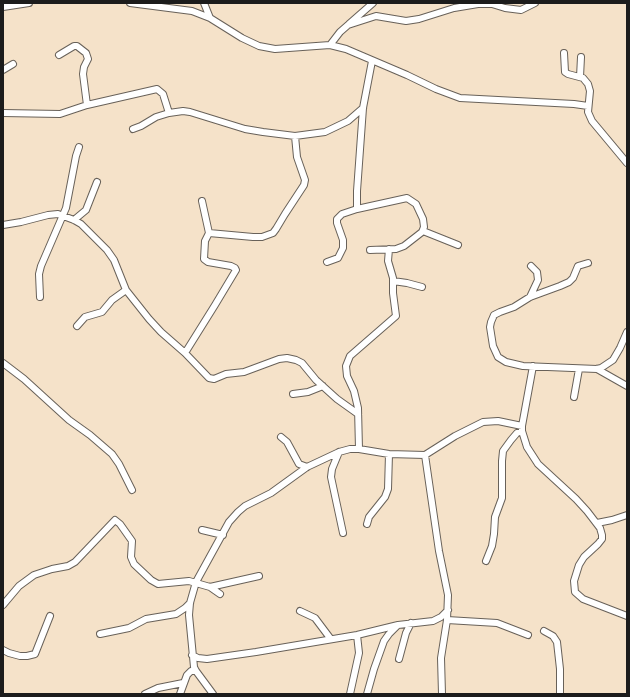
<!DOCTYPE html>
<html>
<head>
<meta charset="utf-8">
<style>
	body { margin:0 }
	#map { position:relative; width:630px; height:697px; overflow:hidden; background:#f5e2c9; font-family:Mali,sans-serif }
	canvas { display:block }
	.frame { position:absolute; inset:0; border:4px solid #1c1c1c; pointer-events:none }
</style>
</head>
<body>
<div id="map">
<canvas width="630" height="697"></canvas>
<div class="frame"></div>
</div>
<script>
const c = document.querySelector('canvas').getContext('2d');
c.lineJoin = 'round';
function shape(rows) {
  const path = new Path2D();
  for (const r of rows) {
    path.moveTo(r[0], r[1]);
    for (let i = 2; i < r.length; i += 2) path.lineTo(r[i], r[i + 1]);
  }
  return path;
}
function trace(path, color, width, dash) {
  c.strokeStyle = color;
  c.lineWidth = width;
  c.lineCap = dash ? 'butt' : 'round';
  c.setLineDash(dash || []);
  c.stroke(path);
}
const street = shape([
	[130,3,192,11,210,18,242,38,259,46,275,49,330,45,346,49,407,75,436,89,460,98,574,104,588,106],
	[204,3,210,18],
	[3,7,29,3],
	[349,24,373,3],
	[330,45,340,32,348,25,376,16,406,21,419,19,454,8,478,4,492,4,505,8,521,10,535,3],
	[564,53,565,72,568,74,583,78,588,84,590,91,588,112,592,121,627,163],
	[59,55,74,46,77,46,86,53,88,59,84,67,83,74,87,105],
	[3,70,13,64],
	[580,77,581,57],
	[3,113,60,114,87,105,157,89,163,94,169,113,183,111,190,112,245,129,263,132,295,136,325,132,348,121,363,108],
	[133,129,141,126,156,117,169,113],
	[202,201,209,233,253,237,262,237,273,233,276,229,285,214,304,185,305,180,297,157,295,136],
	[357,209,407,198,416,204,423,219,424,227,422,232,404,246,396,249,370,250],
	[74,220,86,210,97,182],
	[3,225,21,222,48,215,58,214,74,220,81,224,107,250,114,260,126,290,149,319,161,332,185,353,209,378,214,379,226,374,244,372,279,359,287,358,296,360,302,363,316,380,337,399,358,414],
	[423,231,458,245],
	[389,249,388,261,393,278,393,293,396,316,350,356,346,366,347,376,354,391,358,408,359,449,389,454,425,455,455,436,483,422,498,421,522,426],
	[327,262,338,258,343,248,343,240,337,223,337,219,342,214,357,209,357,191,363,108,372,61],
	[588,263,578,266,573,278,569,282,560,286,530,297,514,307,500,312,494,315,491,322,490,327,493,346,498,357,506,362,523,366,597,369,601,368,613,360,620,348,627,332],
	[393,281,407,283,422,287],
	[40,297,39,274,41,266,66,208,76,156,79,147],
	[530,297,538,280,537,272,531,266],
	[77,326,85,317,102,312,112,300,126,290],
	[185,353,215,305,236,270,235,268,231,266,208,262,204,259,205,241,209,233],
	[3,363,24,379,69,420,90,435,112,454,119,464,132,490],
	[533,366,522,426,522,431,527,447,538,464,576,499,587,511,600,528,602,535,602,539,598,544,584,557,579,565,574,581,575,592,583,599,627,616],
	[597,369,627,386],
	[293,394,308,392,323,386],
	[574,397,579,369],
	[281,437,287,442,299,464,307,467],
	[339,452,332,469,331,477,343,533],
	[425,455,439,551,448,595,447,620,441,658,442,694],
	[597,523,612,520,627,515],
	[367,524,369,517,385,497,388,489,389,454],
	[202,530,223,535],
	[486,561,492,546,494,534,495,517,502,498,502,461,503,451,511,440,517,433,522,431],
	[210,587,220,594],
	[3,605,19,586,34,575,52,569,68,566,75,562,115,520,120,524,132,541,131,557,134,564,151,580,158,584,189,581,210,587,259,576],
	[300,611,315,618,330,638],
	[447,620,497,623,528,635],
	[544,631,553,636,557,642,560,669,560,694],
	[100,634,129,628,146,619,176,614,185,608,190,603],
	[3,650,9,653,20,656,27,656,35,654,50,616],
	[192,655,198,658,207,659,256,652,357,635,398,625,433,621,441,617,448,610],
	[399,659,406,633,411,623],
	[145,694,158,688,183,683],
	[180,694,187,675,191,671,196,671],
	[213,694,196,671,194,667,189,615,190,603,196,582,229,522,238,512,245,506,271,493,307,467,339,452,350,449,359,449],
	[350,694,359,653,357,635],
	[367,694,374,669,384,641,389,634,397,626]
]);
trace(street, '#686159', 8);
trace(street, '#fff', 6);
</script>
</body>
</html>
